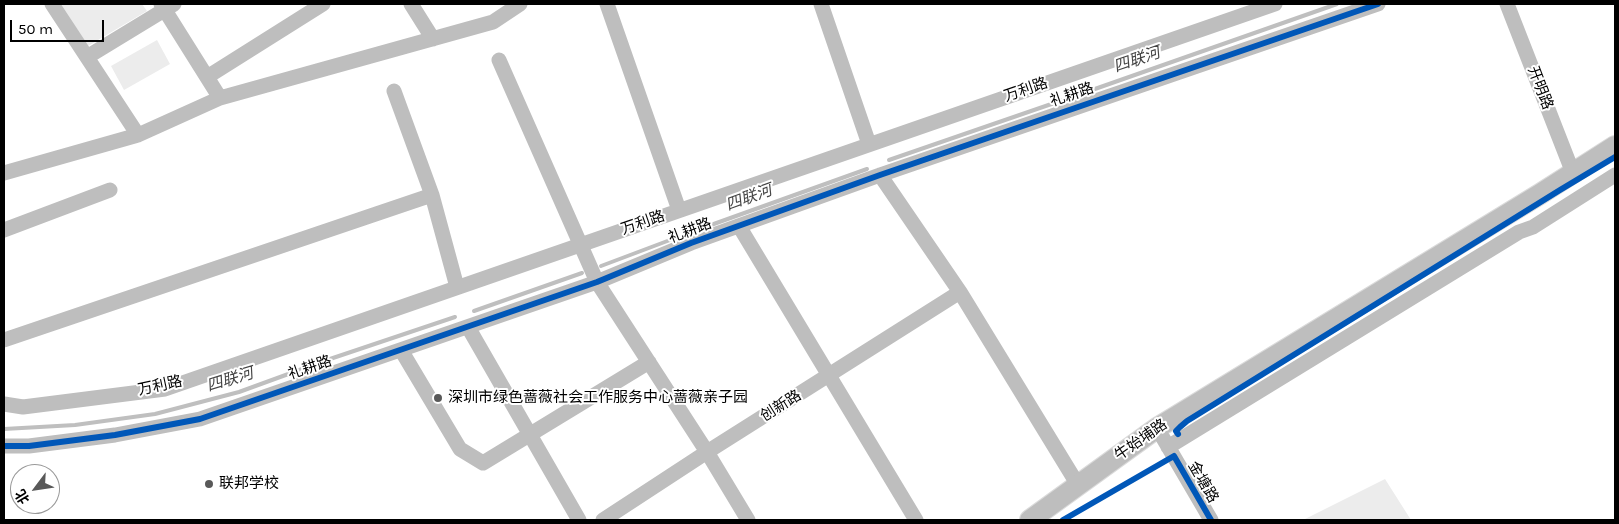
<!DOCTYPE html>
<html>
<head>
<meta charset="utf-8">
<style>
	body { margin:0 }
	#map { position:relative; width:1619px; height:524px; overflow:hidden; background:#fff; font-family:Karla,"Noto Sans SC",sans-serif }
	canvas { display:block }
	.frame { position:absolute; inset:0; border:5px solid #000; pointer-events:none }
	.north { position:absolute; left:10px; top:464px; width:50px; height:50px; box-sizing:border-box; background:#fff; border:1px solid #999; border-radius:50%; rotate:239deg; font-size:14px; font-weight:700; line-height:20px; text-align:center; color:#000 }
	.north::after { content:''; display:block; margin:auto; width:18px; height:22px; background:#595959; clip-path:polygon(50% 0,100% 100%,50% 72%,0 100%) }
	.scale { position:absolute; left:10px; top:20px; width:94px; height:22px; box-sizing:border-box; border:2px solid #000; border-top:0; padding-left:6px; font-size:15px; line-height:18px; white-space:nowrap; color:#000; -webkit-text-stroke:4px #fff; paint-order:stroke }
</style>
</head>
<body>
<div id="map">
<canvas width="1619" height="524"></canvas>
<div class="frame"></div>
<div class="north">北</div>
<div class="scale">50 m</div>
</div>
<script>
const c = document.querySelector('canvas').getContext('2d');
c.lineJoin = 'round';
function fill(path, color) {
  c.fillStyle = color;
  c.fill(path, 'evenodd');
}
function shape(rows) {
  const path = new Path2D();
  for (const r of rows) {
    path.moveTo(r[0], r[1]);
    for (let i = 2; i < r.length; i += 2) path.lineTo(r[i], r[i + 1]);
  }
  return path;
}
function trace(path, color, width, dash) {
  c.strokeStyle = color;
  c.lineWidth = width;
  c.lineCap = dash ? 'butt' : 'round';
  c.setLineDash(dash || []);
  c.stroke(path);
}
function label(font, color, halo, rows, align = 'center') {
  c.font = font + ' Karla,"Noto Sans SC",sans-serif';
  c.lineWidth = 4;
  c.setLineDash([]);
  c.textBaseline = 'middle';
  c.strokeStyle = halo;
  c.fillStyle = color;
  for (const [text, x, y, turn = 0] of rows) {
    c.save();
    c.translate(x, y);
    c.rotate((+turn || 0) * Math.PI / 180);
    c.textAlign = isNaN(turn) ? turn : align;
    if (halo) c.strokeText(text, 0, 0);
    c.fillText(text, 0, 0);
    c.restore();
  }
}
const green = shape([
	[61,4,142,4,147,11,88,46],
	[157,40,170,64,124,90,111,66],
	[1385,479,1411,520,1303,520]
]);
const stream = shape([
	[889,160,1092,90,1337,4],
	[697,230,867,169],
	[601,266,678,237],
	[474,311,582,273],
	[4,429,75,425,155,414,239,392,324,361,455,317]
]);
const minor = shape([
	[52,4,138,135],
	[161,4,220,98],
	[411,4,433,39],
	[607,4,679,210],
	[821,4,869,144],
	[1507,4,1573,173],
	[87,57,174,4],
	[499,60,597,282,707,452,748,520],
	[207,77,323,4],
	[394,91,432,195,457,287],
	[4,173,138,135,220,98,493,22,520,4],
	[880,175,960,292,1078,485],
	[739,226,916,520],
	[4,230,110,190],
	[468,327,579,520],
	[4,340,432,195],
	[401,350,460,449,483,463,649,362],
	[4,404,23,407,165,389,1275,4],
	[1163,438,1211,520],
	[4,446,29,446,115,435,200,419,597,282,691,243,880,175,1378,4],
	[1168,447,1519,232,1533,227,1615,175],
	[603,520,707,452,960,292]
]);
const major = shape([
	[1030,520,1157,428,1540,194,1615,146]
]);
const cycleway = shape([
	[1178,434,1176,431,1180,427,1187,421,1560,190,1615,157],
	[4,446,29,446,115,435,200,419,597,282,691,243,880,175,1378,4],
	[1063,520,1174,456,1211,520]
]);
const markers = [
	[438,398,5,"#595959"],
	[209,484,5,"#595959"]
];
const streetNames = [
	["开明路",1540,88,69],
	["万利路",1026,90,-19],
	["礼耕路",1072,95,-19],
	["万利路",643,223,-19],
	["礼耕路",690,231,-21],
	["礼耕路",310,368,-19],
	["万利路",160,386,-12],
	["创新路",781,406,-32],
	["牛始埔路",1141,440,-35],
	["金塘路",1203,482,60]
];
const poiNames = [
	["深圳市绿色蔷薇社会工作服务中心蔷薇亲子园",448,398],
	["联邦学校",219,484]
];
const waterNames = [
	["四联河",1137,60,-19],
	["四联河",749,198,-20],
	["四联河",230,380,-17]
];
fill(green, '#ececec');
trace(stream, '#bfbfbf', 4);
trace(major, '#dbdbdb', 22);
trace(minor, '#bebebe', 15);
trace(major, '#bebebe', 20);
trace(cycleway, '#0057b8', 6);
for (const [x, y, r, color] of markers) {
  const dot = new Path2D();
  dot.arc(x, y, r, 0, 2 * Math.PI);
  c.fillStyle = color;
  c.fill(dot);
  trace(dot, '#fff', 2);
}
label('15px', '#000', '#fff', streetNames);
label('15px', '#000', '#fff', poiNames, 'left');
label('italic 16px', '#444', '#fff', waterNames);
</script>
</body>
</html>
